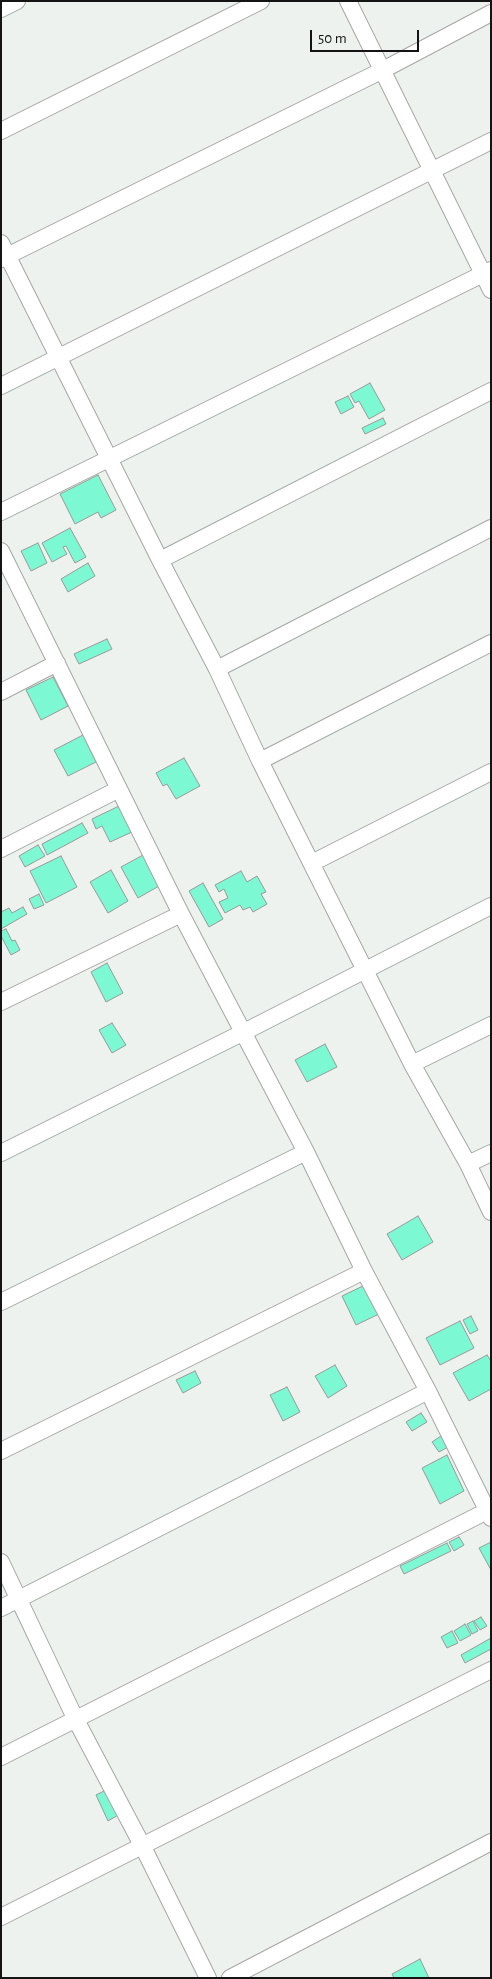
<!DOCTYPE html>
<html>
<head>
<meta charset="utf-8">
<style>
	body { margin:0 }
	#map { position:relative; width:492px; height:1979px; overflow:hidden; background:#eef2ef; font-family:"Alegreya Sans",sans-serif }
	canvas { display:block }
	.frame { position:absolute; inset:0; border:2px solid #131413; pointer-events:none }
	.scale { position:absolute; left:310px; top:30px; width:109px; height:22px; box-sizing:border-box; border:2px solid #131413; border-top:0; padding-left:6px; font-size:15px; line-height:18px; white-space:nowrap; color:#131413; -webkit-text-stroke:4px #eef2ef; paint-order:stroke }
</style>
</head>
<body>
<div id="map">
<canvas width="492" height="1979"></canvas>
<div class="frame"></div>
<div class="scale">50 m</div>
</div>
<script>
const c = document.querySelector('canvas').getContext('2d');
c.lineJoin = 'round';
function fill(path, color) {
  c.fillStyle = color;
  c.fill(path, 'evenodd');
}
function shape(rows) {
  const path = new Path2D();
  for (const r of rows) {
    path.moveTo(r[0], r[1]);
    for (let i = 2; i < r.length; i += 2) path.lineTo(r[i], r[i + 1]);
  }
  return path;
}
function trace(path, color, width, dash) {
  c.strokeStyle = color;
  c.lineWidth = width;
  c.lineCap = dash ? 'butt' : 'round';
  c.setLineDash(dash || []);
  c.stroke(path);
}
const building = shape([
	[370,383,385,410,369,419,359,401,355,403,350,394,370,383],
	[348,396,354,407,341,414,335,402,348,396],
	[383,418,386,424,365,434,362,428,383,418],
	[98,475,116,510,101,518,98,512,75,524,60,494,98,475],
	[70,528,86,557,75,563,66,546,63,547,67,554,52,562,42,543,70,528],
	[38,543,47,563,31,571,21,551,38,543],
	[88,563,95,576,68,592,61,579,88,563],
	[107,639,112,649,79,664,74,654,107,639],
	[53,677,68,706,41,720,26,690,53,677],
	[83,735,96,762,68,776,54,750,83,735],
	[184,758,200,786,176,799,167,784,163,786,156,773,184,758],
	[119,806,132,832,110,842,102,826,96,829,92,819,119,806],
	[82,823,88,833,47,855,42,844,82,823],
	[38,845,45,856,25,867,19,856,38,845],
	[143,855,159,886,138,898,121,867,143,855],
	[61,856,77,887,46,903,30,871,61,856],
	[111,870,128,901,108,913,90,882,111,870],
	[241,871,247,882,257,876,266,892,261,894,267,904,253,912,250,907,243,910,240,905,225,913,219,902,228,898,224,889,219,892,215,885,241,871],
	[203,883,223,919,209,927,189,891,203,883],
	[39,894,44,905,34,909,29,899,39,894],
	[23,907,27,914,1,929,1,912,9,908,12,913,23,907],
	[6,929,12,941,15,940,20,950,11,955,1,936,1,931,6,929],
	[107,963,123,993,106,1002,91,972,107,963],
	[112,1023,126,1045,112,1053,99,1030,112,1023],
	[325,1044,337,1067,307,1082,295,1060,325,1044],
	[418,1216,433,1242,402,1260,387,1234,418,1216],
	[365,1285,379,1314,356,1325,342,1296,365,1285],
	[471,1316,478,1330,470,1334,463,1320,471,1316],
	[460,1321,474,1348,440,1365,426,1338,460,1321],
	[487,1355,491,1361,491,1389,469,1401,453,1373,487,1355],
	[335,1365,347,1386,328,1398,315,1376,335,1365],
	[195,1371,201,1383,183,1393,176,1380,195,1371],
	[287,1387,300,1412,283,1421,270,1395,287,1387],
	[421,1413,427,1422,412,1431,406,1422,421,1413],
	[441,1436,448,1447,439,1452,432,1442,441,1436],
	[447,1455,464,1491,440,1504,422,1468,447,1455],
	[459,1537,464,1545,454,1551,449,1542,459,1537],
	[491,1542,491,1570,479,1548,491,1542],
	[447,1543,451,1551,404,1574,400,1566,447,1543],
	[481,1617,487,1626,480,1630,474,1621,481,1617],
	[473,1621,478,1631,472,1634,467,1624,473,1621],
	[465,1624,471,1635,460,1641,454,1631,465,1624],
	[452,1631,458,1643,447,1648,441,1637,452,1631],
	[491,1638,491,1649,465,1663,461,1655,491,1638],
	[108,1789,120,1814,108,1821,96,1795,108,1789],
	[420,1959,429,1978,394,1978,392,1974,420,1959]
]);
const street = shape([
	[348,1,491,290],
	[1,9,17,1],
	[1,131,261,1],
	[1,243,160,560,217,669,260,761,412,1064,468,1164,491,1212],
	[1,259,381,71,491,13],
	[1,386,491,141],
	[1,512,491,270],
	[1,551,181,914,306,1152,364,1271,428,1391,491,1518],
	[160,560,491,391],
	[217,669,491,528],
	[1,692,57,663],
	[260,761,491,643],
	[1,849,119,789],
	[312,863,491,772],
	[1,1002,181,914],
	[412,1064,491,1025],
	[1,1153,244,1032,491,906],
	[468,1164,491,1153],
	[1,1302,306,1152],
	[1,1451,364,1271],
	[1,1562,76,1720,142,1845,208,1978],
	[1,1608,428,1391],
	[1,1757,487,1511],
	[1,1917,491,1670],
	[230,1978,491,1842]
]);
fill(building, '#7cf8d2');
trace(building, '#969a98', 1);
trace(street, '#a4a7a4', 18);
trace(street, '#fff', 16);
</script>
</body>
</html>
